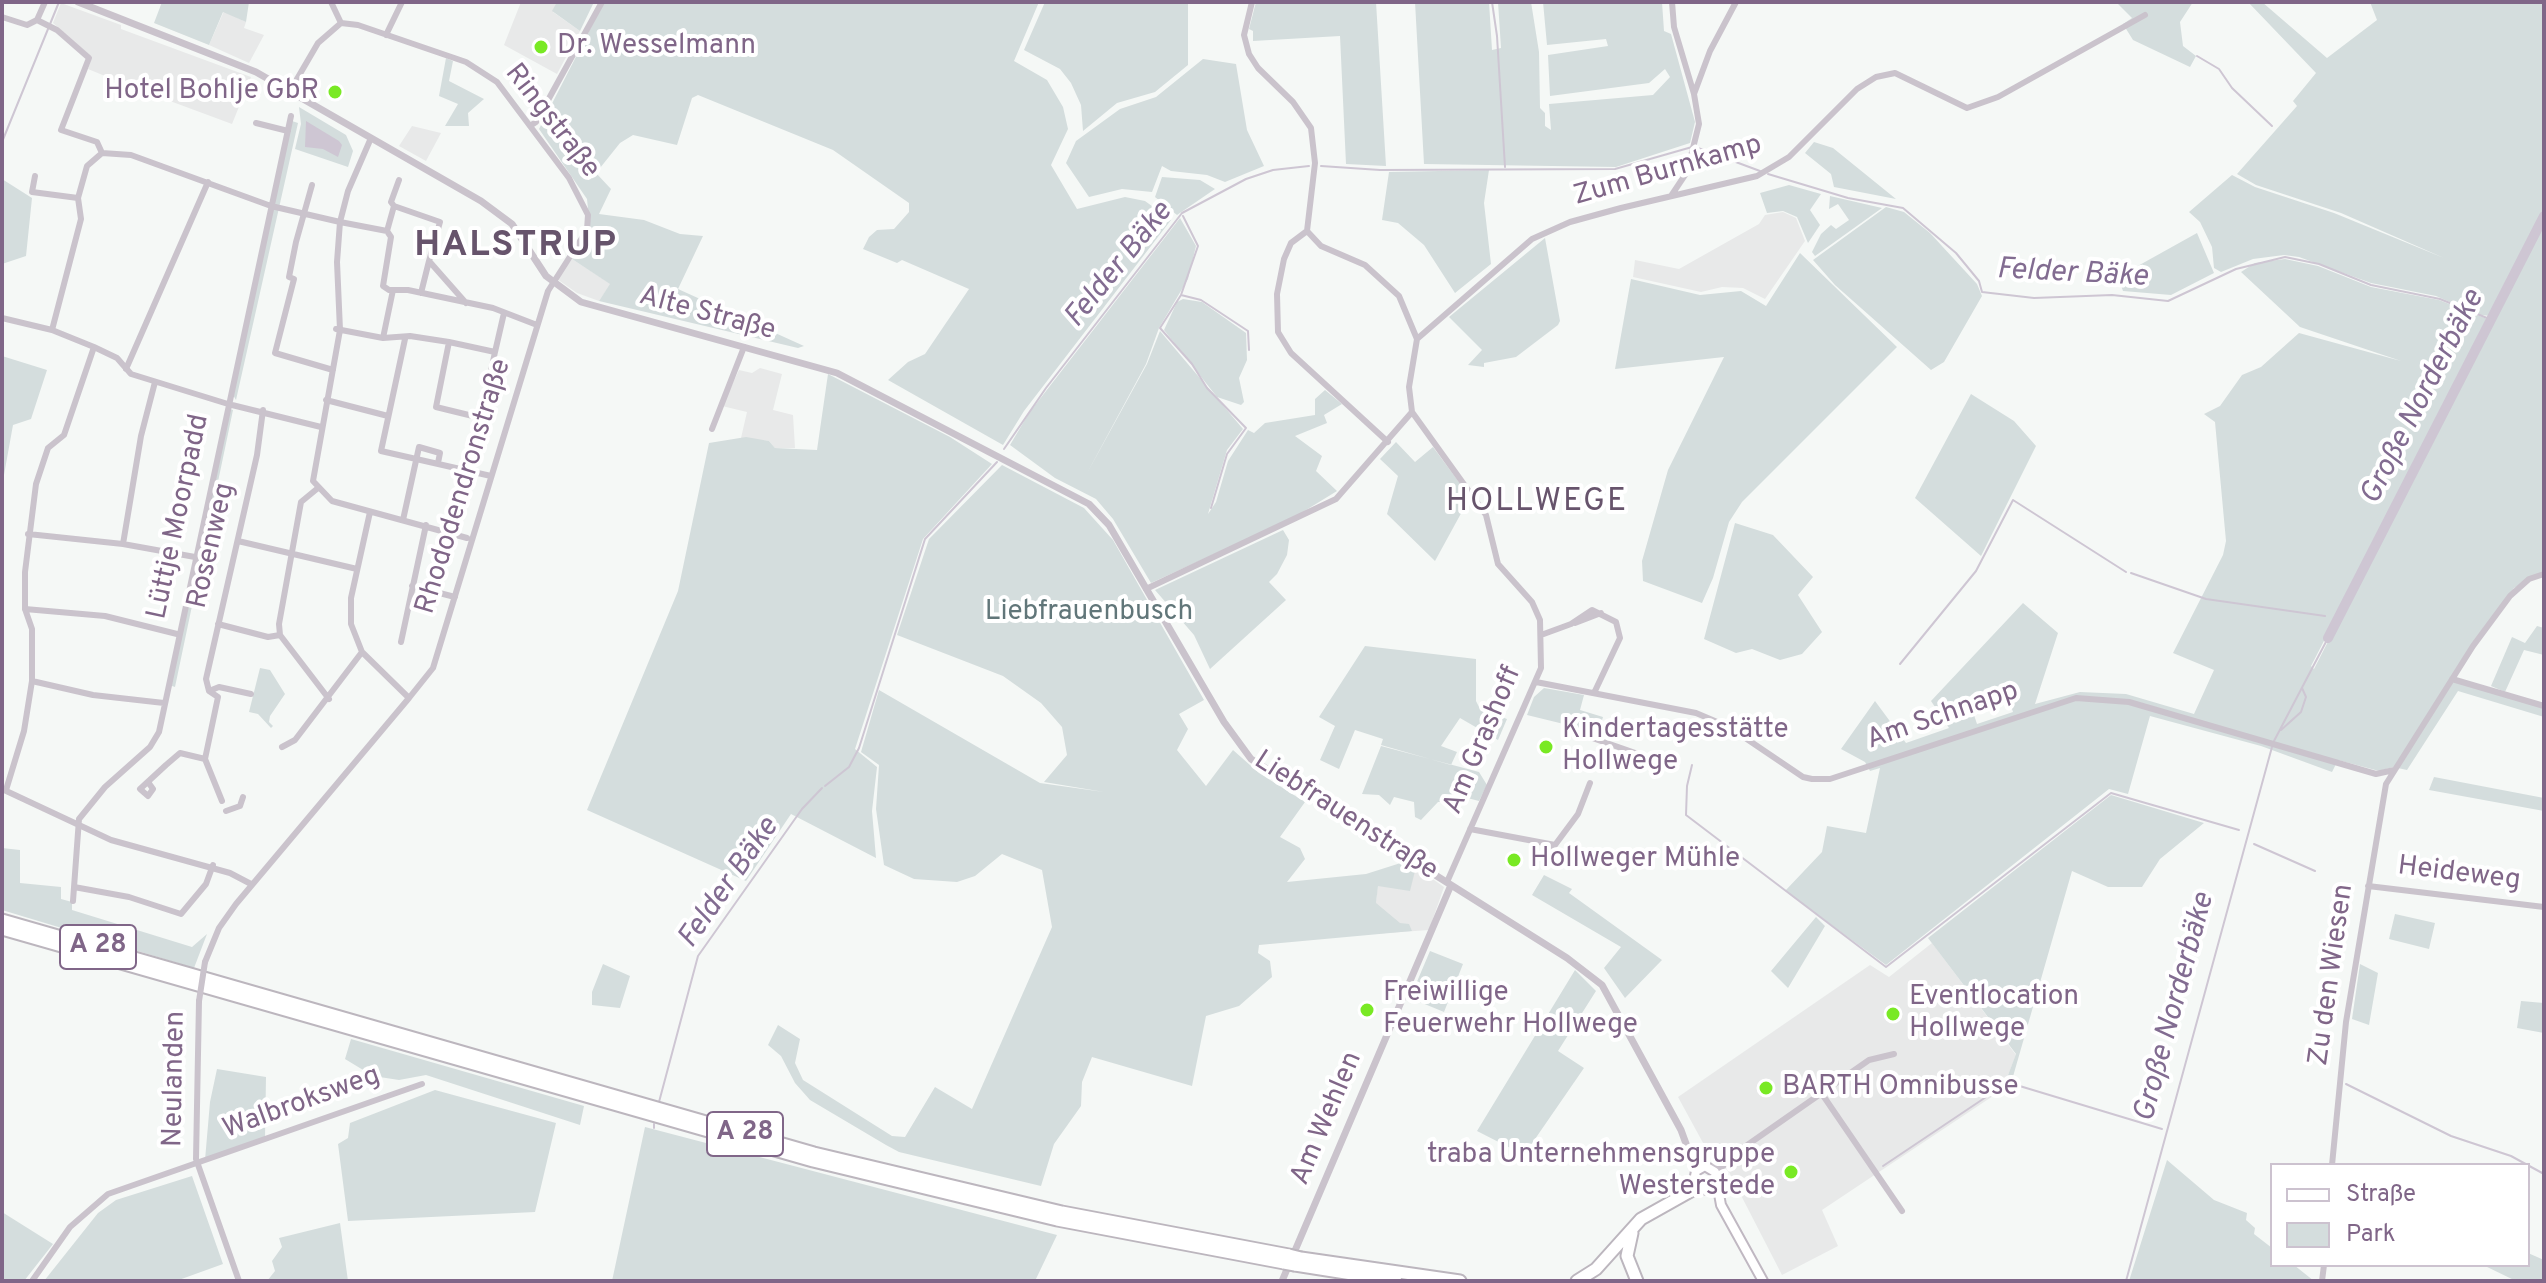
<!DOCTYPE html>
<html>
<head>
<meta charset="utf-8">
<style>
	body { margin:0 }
	#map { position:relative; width:2546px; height:1283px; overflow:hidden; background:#f5f8f6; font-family:Overpass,sans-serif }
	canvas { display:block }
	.frame { position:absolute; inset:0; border:4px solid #806688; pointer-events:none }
	.legend { position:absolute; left:2270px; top:1163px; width:260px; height:104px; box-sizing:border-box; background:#fff; border:2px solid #ccc2cf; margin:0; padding:10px 14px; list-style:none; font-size:24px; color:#806688 }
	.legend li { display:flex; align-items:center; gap:16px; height:40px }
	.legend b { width:40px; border:2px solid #ccc2cf }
</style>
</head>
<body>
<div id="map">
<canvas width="2546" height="1283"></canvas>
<div class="frame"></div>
<ul class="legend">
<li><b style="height:10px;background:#fff"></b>Straße</li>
<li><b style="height:22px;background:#d4dddd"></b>Park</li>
</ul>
</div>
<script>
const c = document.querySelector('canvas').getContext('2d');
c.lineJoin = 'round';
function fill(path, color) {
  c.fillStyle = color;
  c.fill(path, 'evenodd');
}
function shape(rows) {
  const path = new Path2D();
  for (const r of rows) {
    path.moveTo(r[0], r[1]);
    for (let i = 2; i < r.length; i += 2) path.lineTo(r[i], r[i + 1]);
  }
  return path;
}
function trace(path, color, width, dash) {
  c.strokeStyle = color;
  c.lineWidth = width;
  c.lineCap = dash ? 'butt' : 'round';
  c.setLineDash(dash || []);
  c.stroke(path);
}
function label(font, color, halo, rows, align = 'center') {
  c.font = font + ' Overpass,sans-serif';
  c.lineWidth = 8;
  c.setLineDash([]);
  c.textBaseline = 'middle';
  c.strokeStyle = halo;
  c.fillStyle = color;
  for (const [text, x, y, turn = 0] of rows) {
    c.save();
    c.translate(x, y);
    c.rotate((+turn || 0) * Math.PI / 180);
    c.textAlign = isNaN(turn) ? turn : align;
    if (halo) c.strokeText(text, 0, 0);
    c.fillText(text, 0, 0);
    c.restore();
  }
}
const built = shape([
	[521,2,557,2,553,12,580,31,557,74,504,45],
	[61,3,121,25,121,29,251,77,232,124,143,91,140,98,114,88,117,81,88,69,92,57,53,23],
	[224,11,246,22,244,28,264,35,249,63,209,45],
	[412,126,441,133,426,161,399,146],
	[1783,212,1796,218,1805,241,1765,299,1743,288,1722,287,1701,292,1633,277,1635,260,1679,269,1759,224,1765,215],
	[572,259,611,284,599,301,577,293,557,279],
	[760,368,782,374,773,410,793,415,795,448,775,448,769,441,741,438,747,412,722,406,739,370,752,373],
	[1407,861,1444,887,1429,930,1373,934,1379,871],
	[1932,943,2016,1055,2002,1090,1822,1210,1838,1246,1782,1275,1729,1172,1708,1152,1678,1097,1870,965,1889,977]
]);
const green = shape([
	[162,2,249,2,246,22,223,12,209,45,154,23],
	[557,2,594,2,580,31,552,11],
	[604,2,1039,2,1014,61,1047,80,1063,107,1068,129,1051,165,1077,209,1125,197,1145,201,1171,220,1024,411,1003,445,888,380,908,362,925,354,969,289,902,260,897,263,863,249,869,237,877,230,894,229,909,212,909,203,833,150,698,95,692,98,677,145,633,135,620,143,596,173,611,189,599,214,644,220,680,234,703,236,678,289,804,346,798,348,599,301,610,284,572,259,590,228,587,199,539,129],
	[1045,2,1188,2,1188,65,1155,92,1117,103,1083,131,1081,105,1071,83,1060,69,1024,50],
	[1256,2,1376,2,1386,166,1346,164,1340,36,1253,41,1253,31,1249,29],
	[1415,2,1489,2,1492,50,1501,48,1498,2,1531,2,1539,52,1540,108,1545,113,1545,126,1551,130,1549,104,1653,95,1670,77,1665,69,1649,83,1550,96,1548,55,1608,46,1606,39,1547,45,1543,2,1662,2,1664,31,1671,34,1695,122,1690,143,1616,167,1424,164],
	[2116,2,2193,2,2180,22,2183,46,2196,56,2190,67,2133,40,2123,24,2132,18],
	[2248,2,2262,2,2327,58,2377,20,2370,2,2544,2,2544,214,2492,316,2480,315,2436,296,2371,283,2299,257,2284,255,2253,259,2221,272,2214,268,2212,247,2200,222,2189,212,2232,175,2255,187,2334,213,2444,258,2341,213,2256,185,2237,174,2297,106,2293,101,2316,73],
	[446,58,453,61,449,81,484,99,468,113,469,126,445,126,458,104,439,96],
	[1203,59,1236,64,1247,130,1264,166,1225,182,1207,175,1171,171,1162,166,1152,192,1122,189,1089,197,1066,163,1076,141,1120,109,1156,97],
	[299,107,346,135,353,151,348,167,295,149,301,124],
	[292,121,298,123,236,400,233,395],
	[1814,142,1833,148,1896,199,1834,187,1831,174,1805,153],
	[1489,170,1484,203,1491,264,1455,293,1424,245,1398,223,1382,220,1389,172],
	[1162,177,1200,180,1215,189,1177,215,1155,197],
	[2,179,32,198,26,256,2,264],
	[1789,185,1821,194,1810,210,1820,225,1808,243,1797,217,1783,211,1767,213,1760,193],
	[1830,196,1882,208,1815,256,1812,252,1821,234,1831,225,1836,229,1849,220,1838,204,1829,209],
	[1886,207,1904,212,1930,233,1977,284,1982,296,1944,362,1931,370,1835,285,1813,260],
	[1180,218,1196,246,1188,279,1159,328,1146,364,1086,475,1147,364,1160,331,1243,429,1227,450,1208,514,1216,502,1228,461,1248,430,1254,433,1265,423,1315,415,1315,399,1325,390,1342,404,1324,415,1327,423,1295,436,1322,456,1316,471,1337,491,1293,518,1151,583,1113,519,1096,499,1055,478,1010,445,1029,413],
	[2544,219,2544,572,2514,588,2453,681,2544,708,2544,717,2458,691,2407,770,2393,767,2379,771,2338,760,2332,772,2261,746,2150,716,2128,794,2109,789,1886,965,1785,891,1822,852,1827,826,1866,833,1880,768,1870,771,1865,762,1841,749,1875,701,1906,743,1949,728,1931,701,2023,603,2058,633,2035,704,2080,692,2126,694,2194,714,2214,670,2173,653,2223,555,2226,541,2215,422,2204,414,2220,406,2242,375,2261,367,2299,333,2401,361,2300,327,2241,272,2255,263,2285,259,2318,266,2371,287,2439,300,2490,320,2311,666,2314,669],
	[2004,685,2013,712,1977,724,1968,697],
	[2197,233,2214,273,2171,295,2123,291,2118,277],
	[1545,238,1560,321,1558,325,1516,357,1484,363,1484,367,1468,365,1482,350,1449,317],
	[1800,253,1897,347,1742,502,1729,522,1713,578,1702,603,1643,581,1642,561,1668,470,1724,357,1615,369,1631,279,1700,295,1741,291,1766,306],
	[1183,299,1202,302,1246,333,1247,360,1239,378,1244,402,1241,405,1217,397,1164,330,1177,302],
	[2,356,47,370,31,419,13,425,2,486],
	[828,374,950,437,992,464,923,539,855,749,877,767,872,811,876,858,791,814,746,881,587,810,678,591,709,443,746,437,769,441,775,448,817,450],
	[1971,394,2014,421,2036,446,1981,556,1915,498],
	[230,409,233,410,175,687,169,685],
	[1396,442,1415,462,1433,447,1470,497,1435,561,1387,514,1398,476,1380,459],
	[1002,465,1084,508,1113,540,1204,700,1179,714,1188,729,1177,750,1206,786,1233,750,1259,773,1305,802,1280,837,1300,848,1305,859,1287,882,1366,874,1407,861,1416,867,1410,891,1378,886,1376,903,1400,923,1409,924,1412,931,1259,945,1258,953,1270,961,1272,977,1239,1006,1206,1016,1192,1086,1092,1057,1082,1082,1081,1106,1054,1144,1041,1186,899,1152,886,1145,810,1100,795,1083,781,1056,768,1045,778,1025,800,1039,795,1063,803,1080,892,1136,905,1137,935,1087,972,1109,1052,927,1042,870,1002,854,975,876,957,882,914,879,884,865,876,809,879,765,861,752,879,690,1040,783,1104,792,1044,782,1067,755,1062,727,1041,703,1003,676,897,635,929,539],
	[1735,523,1773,535,1813,577,1798,595,1822,632,1802,654,1780,660,1752,649,1736,653,1704,639],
	[1283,530,1289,540,1287,555,1277,574,1269,582,1286,600,1210,669,1194,635,1155,590],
	[2537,626,2544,628,2544,655,2524,650,2505,692,2491,686,2512,637,2525,643],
	[1365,646,1476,659,1476,701,1480,709,1507,719,1498,740,1460,718,1441,746,1457,752,1451,765,1381,745,1383,739,1355,730,1339,769,1320,760,1335,726,1319,717],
	[260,668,270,670,285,694,270,716,269,722,273,726,271,728,258,714,249,712],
	[1544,688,1584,695,1580,710,1603,717,1596,739,1576,727,1527,715,1534,697],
	[1381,746,1479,772,1487,785,1479,801,1452,794,1449,802,1438,802,1421,820,1415,817,1414,802,1394,797,1390,805,1379,795,1362,794],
	[2434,777,2544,798,2544,811,2429,790],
	[2111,795,2204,823,2160,859,2142,887,2108,887,2072,871,2012,1080,2005,1083,2016,1054,1928,938],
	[2,848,20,850,20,883,61,887,61,899,72,902,72,910,192,947,207,934,194,968,2,910],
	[1544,875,1572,889,1569,893,1662,960,1625,998,1604,968,1621,947,1532,895],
	[2395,914,2435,923,2429,949,2389,939],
	[1816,917,1825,926,1788,988,1771,971],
	[1430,951,1463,964,1444,1012,1410,998],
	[603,964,630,976,620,1008,592,1005,592,992],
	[2360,964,2378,973,2369,1025,2352,1019],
	[1575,970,1596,991,1558,1051,1584,1068,1524,1155,1477,1131],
	[2521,1001,2544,1003,2544,1033,2517,1028],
	[351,1039,584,1106,580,1125,426,1075,399,1080,373,1076,345,1059],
	[217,1069,266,1077,265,1138,205,1160,210,1102],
	[435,1090,556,1123,535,1212,348,1221,338,1144,348,1138,350,1123],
	[645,1127,1057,1235,1035,1281,612,1281],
	[2167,1160,2214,1200,2247,1213,2246,1220,2255,1228,2254,1234,2272,1248,2272,1265,2294,1265,2314,1281,2129,1281],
	[192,1176,223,1264,176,1281,44,1281,98,1213,116,1200],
	[2,1212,53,1244,24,1281,2,1281],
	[340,1223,348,1281,267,1281,275,1271,272,1261,282,1247,279,1238],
	[2528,1253,2544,1260,2544,1281,2516,1281,2483,1265,2528,1265]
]);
const water = shape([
	[306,121,339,141,342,145,338,157,323,149,305,147]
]);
const stream = shape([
	[1492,2,1497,36,1505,167],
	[2197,56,2219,69,2232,88,2272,126],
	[2,142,59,2],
	[1698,148,1760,171],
	[1321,166,1380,170,1615,169,1692,147],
	[1768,174,1848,198,1903,208,1956,253,1979,281,1982,292,2034,298,2112,295,2168,301,2236,269,2285,257,2319,264,2371,285,2440,299,2492,320],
	[1183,216,1198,246,1181,295,1201,300,1248,331,1249,350],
	[1181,295,1160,328,1192,364,1207,388,1246,428,1227,454,1211,508],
	[1004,449,1046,388,1182,213,1246,179,1273,170,1309,166],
	[2131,573,2206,599,2325,616],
	[1900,664,1976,571,2013,500,2126,572],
	[2281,730,2301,712,2306,697,2302,688],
	[2274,741,2328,638],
	[1692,765,1687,786,1686,815,1886,967,2111,793,2239,830],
	[825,786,849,767,859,748,925,539,997,462],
	[2254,844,2315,871],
	[2346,1084,2451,1136,2511,1156,2544,1174],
	[659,1102,698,956,802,809,822,788],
	[654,1128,654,1124],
	[1883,1166,2004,1085,2013,1084,2162,1129],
	[2126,1281,2272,747]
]);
const river = shape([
	[2328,638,2544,216]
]);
const minor = shape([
	[331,2,341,23],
	[1252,2,1244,35,1249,54,1258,68,1293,102,1311,128,1315,163,1307,231],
	[2,17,27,25,37,20,45,2],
	[37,20,57,30,89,58,61,130,97,142,102,153],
	[386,35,402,2],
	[290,91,318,43,341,23,358,25,466,62,497,82,569,178,588,215,587,230,548,291,433,668,409,698],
	[1694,94,1710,51,1736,2],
	[256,123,288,131],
	[530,126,536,122,602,2],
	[371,138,348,191,340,222,337,262,340,330,313,481,332,501,467,538],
	[35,176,32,192,78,198],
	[312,185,296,242,289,277,294,279,275,353,333,370],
	[1671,196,1687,172,1699,124,1694,94,1674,27,1672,2],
	[394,206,391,202,399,180],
	[387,231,391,237,383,286,389,290,408,290,493,308,537,325],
	[1307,231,1321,246,1365,265,1399,296,1417,339,1409,387,1412,412,1486,515,1498,564,1532,602,1540,620,1541,668,1447,882],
	[1307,231,1291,243,1284,259,1277,294,1278,332,1291,353,1388,442],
	[421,293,429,261],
	[2,318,52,330,94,347,117,358,131,374,228,404,321,427],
	[336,329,383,338,410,336,449,342,436,407,481,418,495,352,449,342],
	[52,330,81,219,78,198,87,166,102,153,131,155,271,206,340,222,387,231,394,206,440,222,429,261,466,303],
	[383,338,393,290],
	[405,339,381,451,491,476],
	[1417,339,1532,239,1570,222,1621,208,1757,176,1789,157,1857,89,1876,77,1895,73,1967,108,1998,97,2145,15],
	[495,352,504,313],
	[126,369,208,182],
	[326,400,388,416],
	[712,429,744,347],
	[318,488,301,502,279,624,280,635,329,699],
	[403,520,419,447,440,453,438,463],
	[28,534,123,544,195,557],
	[238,541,357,569],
	[123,544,141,436,155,382],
	[412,586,455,597],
	[1146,589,1336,499,1412,412],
	[25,609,105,616,177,634],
	[1575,623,1601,613],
	[218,624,268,637,280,635],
	[1541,635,1571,624,1592,610,1616,622,1620,638,1595,691],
	[401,642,426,525],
	[2452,679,2544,706],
	[32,681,93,695,164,703],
	[1536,682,1696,713,1729,727,1803,777,1812,779,1830,779,2076,698,2129,702,2376,774,2394,770],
	[209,691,219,687,251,694],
	[1578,733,1644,756],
	[282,747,295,740,362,652],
	[148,782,153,789,148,796,140,789,166,765,180,753,205,759],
	[2,789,111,840,230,873,251,884],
	[6,790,24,731,32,681,32,629,25,609,25,572,36,484,48,448,64,435,94,347],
	[222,801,205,759,218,697,209,691,206,679,257,455,263,410],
	[226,811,240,806,243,797],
	[1470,829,1555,845,1578,814,1590,783],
	[1548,856,1555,845],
	[2368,886,2544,907],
	[74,887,129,897,181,914,206,884,213,865],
	[73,901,79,819,105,787,150,747,159,732,291,116],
	[205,962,219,928,236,904,409,698,362,652,351,624,351,598,370,512],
	[199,1001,196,1159,239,1281],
	[1822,1094,1902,1211],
	[2332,1165,2346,1022,2386,784,2473,646,2510,596,2529,579,2544,574],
	[1711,1168,1728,1159],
	[1716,1174,1733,1155,1869,1060,1894,1054],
	[32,1281,70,1227,108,1194,422,1084],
	[2322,1281,2324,1265]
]);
const tertiary = shape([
	[78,2,256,72,481,201,512,224,546,276,581,302,837,373,1089,504,1109,525,1224,722,1251,759,1567,958,1602,985,1681,1130,1696,1171],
	[1282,1281,1451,885]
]);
const secondary = shape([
	[1715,1185,1706,1190,1698,1187,1694,1181,1696,1171,1705,1166,1715,1172,1721,1205,1763,1281]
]);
const motorway = shape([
	[2,920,814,1153,1062,1212,1289,1255],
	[2,929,813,1161,1057,1220,1284,1263],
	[1632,1233,1627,1256,1637,1281],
	[1301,1258,1460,1281],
	[1295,1265,1396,1281],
	[1577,1281,1596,1269,1641,1219,1698,1187]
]);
const minorBridge = shape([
	[199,1001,205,962]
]);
const motorwayBridge = shape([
	[1289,1255,1301,1258],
	[1284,1263,1295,1265]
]);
const markers = [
	[541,47,8,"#79e924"],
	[335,92,8,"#79e924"],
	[1546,747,8,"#79e924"],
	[1514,860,8,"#79e924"],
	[1367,1010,8,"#79e924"],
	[1893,1014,8,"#79e924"],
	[1766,1088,8,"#79e924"],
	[1791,1172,8,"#79e924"]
];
const shields = [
	[98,947,76],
	[745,1134,76]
];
const shieldNames = [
	["A 28",98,947],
	["A 28",745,1134]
];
const poiNames = [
	["Dr. Wesselmann",557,47],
	["Hotel Bohlje GbR",319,92,"right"],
	["Kindertagesstätte",1562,731],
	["Hollwege",1562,763],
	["Hollweger Mühle",1530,860],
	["Freiwillige",1383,994],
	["Feuerwehr Hollwege",1383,1026],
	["Eventlocation",1909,998],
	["Hollwege",1909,1030],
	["BARTH Omnibusse",1782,1088],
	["traba Unternehmensgruppe",1775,1156,"right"],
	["Westerstede",1775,1188,"right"]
];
const streetNames = [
	["Ringstraße",551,122,52],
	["Zum Burnkamp",1668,172,-16],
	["Alte Straße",707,315,15],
	["Rhododendronstraße",465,487,-73],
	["Lüttje Moorpadd",180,517,-78],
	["Rosenweg",213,546,-77],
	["Am Schnapp",1943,717,-19],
	["Am Grashoff",1484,741,-67],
	["Liebfrauenstraße",1345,817,33],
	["Heideweg",2459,875,7],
	["Zu den Wiesen",2333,975,-82],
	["Neulanden",176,1079,-89],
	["Walbroksweg",302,1104,-20],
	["Am Wehlen",1328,1119,-67]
];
const parkNames = [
	["Liebfrauenbusch",1089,613]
];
const waterNames = [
	["Felder Bäke",1120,266,-51],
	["Felder Bäke",2072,275,3],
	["Große Norderbäke",2424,398,-63],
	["Felder Bäke",730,884,-55],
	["Große Norderbäke",2176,1008,-75]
];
const quarterNames = [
	["HOLLWEGE",1537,504]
];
const districtNames = [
	["HALSTRUP",516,248]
];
fill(built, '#e8e9e9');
fill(green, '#d4dddd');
fill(water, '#cec6d3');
trace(stream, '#cec6d3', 2);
trace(river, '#cec6d3', 10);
trace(secondary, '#c0b8c2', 12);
trace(motorway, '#bcb6be', 15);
trace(minor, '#cac3cc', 6);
trace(tertiary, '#cac3cc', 7);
trace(secondary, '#fff', 8);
trace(motorway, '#fff', 11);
trace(motorwayBridge, '#bcb6be', 15, []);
trace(minorBridge, '#cac3cc', 6);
trace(motorwayBridge, '#fff', 11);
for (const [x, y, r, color] of markers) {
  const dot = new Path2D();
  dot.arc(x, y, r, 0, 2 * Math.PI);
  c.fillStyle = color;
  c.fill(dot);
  trace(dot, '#fff', 3);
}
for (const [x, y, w] of shields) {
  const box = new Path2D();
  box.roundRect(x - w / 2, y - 22, w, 44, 6);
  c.fillStyle = '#fff';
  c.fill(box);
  trace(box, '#806688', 2);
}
label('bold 26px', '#806688', null, shieldNames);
label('28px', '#806688', '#fff', poiNames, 'left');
label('28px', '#806688', '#fff', streetNames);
label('28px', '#617679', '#fff', parkNames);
label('italic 30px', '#826c91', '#fff', waterNames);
c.letterSpacing = '2px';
label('32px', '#67546c', '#fff', quarterNames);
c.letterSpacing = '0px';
c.letterSpacing = '2px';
label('bold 36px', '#67546c', '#fff', districtNames);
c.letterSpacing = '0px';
</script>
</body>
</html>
